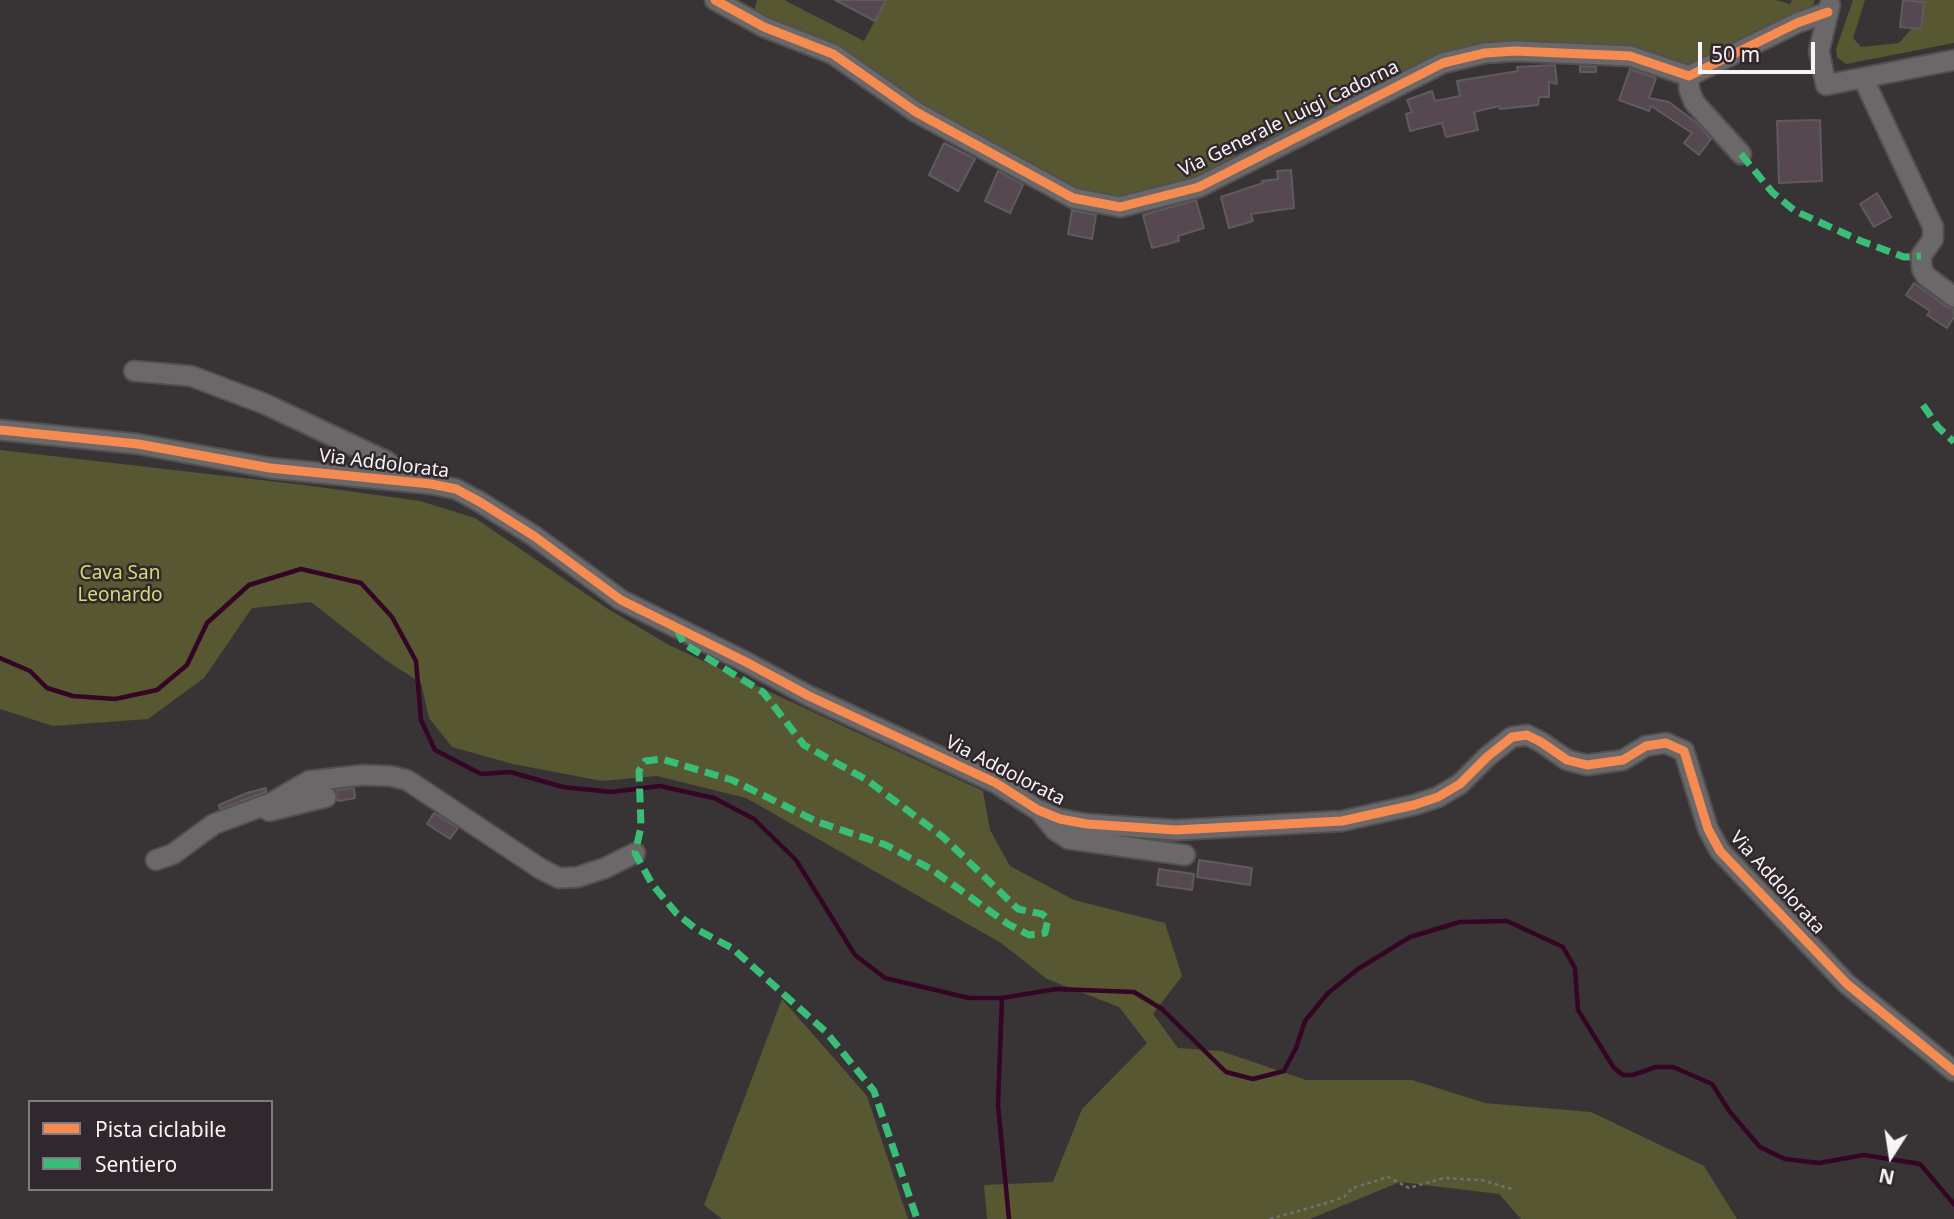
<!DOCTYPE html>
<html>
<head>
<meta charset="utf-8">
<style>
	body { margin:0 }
	#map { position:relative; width:1954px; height:1219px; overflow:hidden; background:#383436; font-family:"Noto Sans",sans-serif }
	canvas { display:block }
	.legend { position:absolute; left:28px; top:1100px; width:245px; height:91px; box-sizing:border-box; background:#30282c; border:2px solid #80797d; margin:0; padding:9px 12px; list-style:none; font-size:21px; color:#f8f3f6 }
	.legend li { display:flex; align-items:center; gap:14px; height:35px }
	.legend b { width:35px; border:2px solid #80797d }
	.north { position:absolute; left:1856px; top:1121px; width:70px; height:70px; -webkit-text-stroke:5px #30282c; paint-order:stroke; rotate:192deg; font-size:19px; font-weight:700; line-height:28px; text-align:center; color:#f8f3f6 }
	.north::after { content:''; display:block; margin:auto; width:24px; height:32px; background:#f8f3f6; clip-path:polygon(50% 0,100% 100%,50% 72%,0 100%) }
	.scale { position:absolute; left:1698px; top:42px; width:117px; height:32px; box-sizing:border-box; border:4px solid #f8f3f6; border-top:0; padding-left:9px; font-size:21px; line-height:24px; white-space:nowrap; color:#f8f3f6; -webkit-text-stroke:5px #30282c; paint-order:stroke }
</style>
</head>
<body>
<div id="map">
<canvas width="1954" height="1219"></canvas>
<ul class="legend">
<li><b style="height:9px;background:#f68b52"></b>Pista ciclabile</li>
<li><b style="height:9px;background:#3abd76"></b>Sentiero</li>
</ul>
<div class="north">N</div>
<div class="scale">50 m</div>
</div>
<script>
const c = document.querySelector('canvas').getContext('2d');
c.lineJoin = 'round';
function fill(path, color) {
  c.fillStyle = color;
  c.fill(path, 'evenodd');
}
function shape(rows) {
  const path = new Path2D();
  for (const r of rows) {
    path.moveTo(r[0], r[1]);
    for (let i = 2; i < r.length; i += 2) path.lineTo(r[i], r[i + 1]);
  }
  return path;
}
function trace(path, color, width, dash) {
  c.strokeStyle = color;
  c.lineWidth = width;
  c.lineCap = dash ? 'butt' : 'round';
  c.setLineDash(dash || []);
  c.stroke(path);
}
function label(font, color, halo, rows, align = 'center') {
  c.font = font + ' "Noto Sans",sans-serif';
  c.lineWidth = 5;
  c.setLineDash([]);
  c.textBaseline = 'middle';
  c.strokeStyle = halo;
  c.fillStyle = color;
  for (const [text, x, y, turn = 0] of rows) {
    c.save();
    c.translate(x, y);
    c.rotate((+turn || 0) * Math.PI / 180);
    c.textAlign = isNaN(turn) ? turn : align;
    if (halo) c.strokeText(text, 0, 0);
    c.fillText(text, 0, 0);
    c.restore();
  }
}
const green = shape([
	[757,0,784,0,864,41,886,0,1776,0,1790,4,1792,0,1815,0,1813,5,1709,61,1694,66,1679,67,1622,49,1526,42,1474,47,1289,132,1241,147,1226,166,1179,188,1109,199,1091,198,756,15,755,8],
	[1853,0,1865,0,1853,38,1861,47,1899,43,1912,28,1924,2,1916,0,1954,0,1954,43,1846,64,1837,57,1836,49],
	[0,450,304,485,420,501,475,518,608,609,669,645,983,791,990,830,1010,866,1074,900,1165,923,1182,976,1153,1014,1178,1048,1221,1051,1306,1080,1412,1080,1485,1103,1591,1112,1704,1166,1737,1219,1521,1219,1499,1194,1400,1182,1310,1219,987,1219,984,1185,1053,1182,1082,1109,1147,1043,1119,1007,1047,979,1001,943,746,798,657,776,602,781,513,764,452,747,429,718,421,683,384,659,311,602,252,608,204,678,148,719,53,726,0,709],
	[782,999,867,1096,908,1219,722,1219,704,1205]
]);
const stream = shape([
	[0,658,30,671,47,688,73,696,115,699,157,690,187,665,207,623,249,585,301,569,361,583,392,617,416,661,421,720,435,750,481,774,510,772,563,787,611,792,660,786,714,798,754,819,796,860,855,955,885,978,969,998,1002,998,1056,989,1134,992,1162,1009,1226,1072,1253,1079,1284,1071,1296,1048,1305,1021,1328,993,1358,969,1410,937,1460,922,1507,921,1563,947,1575,968,1578,1010,1614,1068,1623,1075,1633,1075,1656,1067,1673,1067,1712,1084,1730,1112,1760,1147,1785,1159,1819,1163,1864,1155,1920,1164,1954,1204],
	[1002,998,998,1105,1009,1219]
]);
const building = shape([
	[835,0,886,0,875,21,835,0],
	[1903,0,1924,2,1921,29,1900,27,1903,0],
	[1555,65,1557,84,1549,82,1549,97,1539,97,1538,105,1500,109,1499,106,1474,112,1478,130,1446,137,1442,123,1410,131,1406,114,1412,112,1407,100,1432,91,1435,101,1460,96,1457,81,1518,71,1517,67,1555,65],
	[1580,66,1596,67,1596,72,1580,72,1580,66],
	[1630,69,1656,78,1649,98,1669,102,1698,124,1711,139,1699,155,1684,143,1692,133,1651,106,1649,111,1619,100,1630,69],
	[1820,120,1822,181,1779,183,1777,121,1820,120],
	[944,143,975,159,958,191,929,175,944,143],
	[1291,170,1294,208,1251,214,1253,221,1229,228,1221,197,1263,183,1262,181,1278,179,1277,171,1291,170],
	[998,171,1023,185,1010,213,985,201,998,171],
	[1877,193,1891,217,1874,227,1860,204,1877,193],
	[1196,200,1204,228,1178,236,1179,241,1152,248,1143,215,1196,200],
	[1072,210,1096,215,1092,239,1068,234,1072,210],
	[1914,283,1947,307,1954,309,1954,317,1947,328,1927,315,1930,311,1906,295,1914,283],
	[266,788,266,792,220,809,219,805,247,793,266,788],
	[354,788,355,798,338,801,336,790,354,788],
	[434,813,458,828,450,839,427,824,434,813],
	[1199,860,1252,868,1250,885,1197,877,1199,860],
	[1159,869,1194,874,1192,890,1157,885,1159,869]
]);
const path = shape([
	[1270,1219,1330,1202,1344,1197,1353,1188,1388,1177,1409,1188,1444,1178,1481,1180,1515,1190]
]);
const minor = shape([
	[715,0,764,27,833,54,916,112,1073,198,1120,207,1199,187,1443,63,1485,53,1515,51,1630,56,1689,76,1797,23,1828,12],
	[1830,5,1819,51,1826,85,1954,60],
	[1689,76,1689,89,1694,102,1741,154],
	[1863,78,1933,227,1933,239,1921,256,1922,269,1926,276,1954,297],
	[134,371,191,376,265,404,386,461,399,470,403,481],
	[0,430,138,444,270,468,431,484,456,489,480,502,534,536,621,600,746,662,809,696,996,783,1038,810,1060,819,1087,824,1176,830,1342,821,1414,805,1438,797,1460,784,1487,757,1512,737,1527,735,1541,742,1567,760,1587,765,1623,760,1646,746,1666,743,1684,751,1708,829,1720,851,1847,984,1954,1071],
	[269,811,326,797],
	[1041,813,1055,830,1069,839,1185,855],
	[156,860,173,854,214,824,271,803,309,781,363,775,390,776,407,780,541,869,559,878,578,877,605,868,635,853]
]);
const quiet = shape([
	[1741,154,1772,192,1795,211,1861,241,1904,257,1921,256],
	[1923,405,1938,427,1954,442],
	[677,629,684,644,763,692,804,745,867,780,943,837,1018,909,1042,914,1048,919,1045,933,1029,935,1008,924,931,869,886,845,818,822,732,780,662,759,645,761,639,771,641,827,635,853,652,884,677,914,696,929,732,948,826,1032,874,1091,917,1219]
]);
const cycleway = shape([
	[715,0,764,27,833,54,916,112,1073,198,1120,207,1199,187,1443,63,1485,53,1515,51,1630,56,1689,76,1797,23,1828,12],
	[0,430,138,444,270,468,431,484,456,489,480,502,534,536,621,600,746,662,809,696,996,783,1038,810,1060,819,1087,824,1176,830,1342,821,1414,805,1438,797,1460,784,1487,757,1512,737,1527,735,1541,742,1567,760,1587,765,1623,760,1646,746,1666,743,1684,751,1708,829,1720,851,1847,984,1954,1071]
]);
const streetNames = [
	["Via Generale Luigi Cadorna",1289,119,-26],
	["Via Addolorata",384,464,7],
	["Via Addolorata",1005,771,27],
	["Via Addolorata",1777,883,48]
];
const parkNames = [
	["Cava San",120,574],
	["Leonardo",120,596]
];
fill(green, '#575732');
trace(stream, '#340525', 4.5);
fill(building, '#564850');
trace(building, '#5f5b5d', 2);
trace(minor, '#535051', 23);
trace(path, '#727071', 2.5, [3.5, 3.5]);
trace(minor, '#6b686a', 19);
trace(quiet, '#3abd76', 7, [14, 7]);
trace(cycleway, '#f68b52', 9);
label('19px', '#f8f3f6', '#30282c', streetNames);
label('19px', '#d7db75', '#30282c', parkNames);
</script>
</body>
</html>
